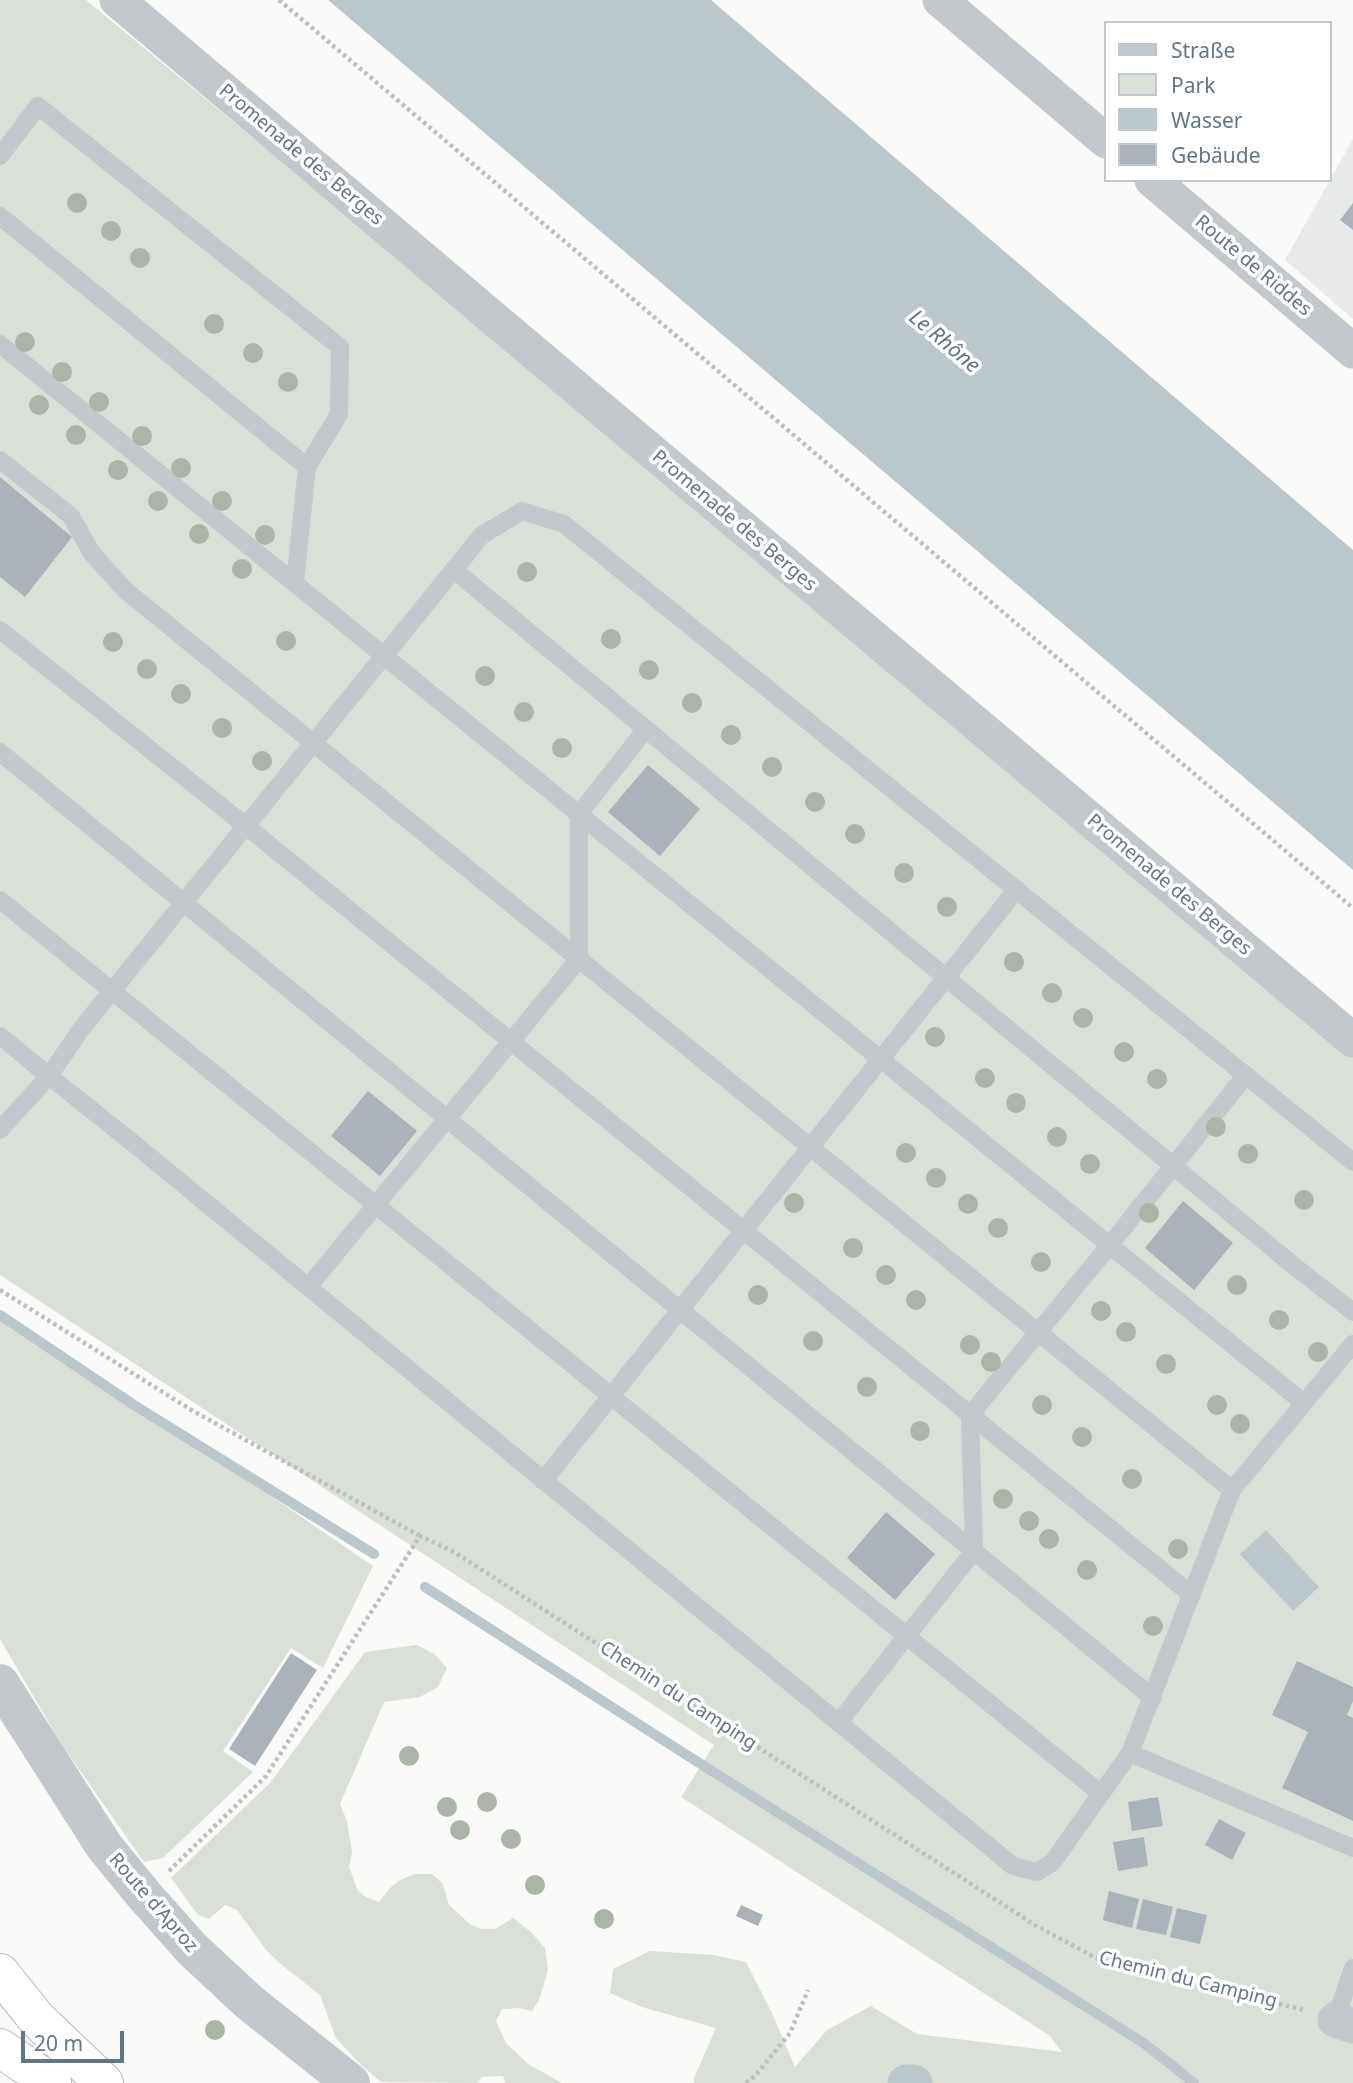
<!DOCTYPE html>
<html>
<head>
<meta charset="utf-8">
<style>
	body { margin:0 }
	#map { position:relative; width:1353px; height:2083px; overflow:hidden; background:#fafaf8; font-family:"Noto Sans",sans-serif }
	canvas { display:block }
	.legend { position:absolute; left:1104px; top:21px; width:228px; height:161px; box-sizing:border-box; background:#fff; border:2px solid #c1c8cd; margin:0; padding:9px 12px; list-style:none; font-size:21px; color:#657683 }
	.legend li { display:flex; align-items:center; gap:14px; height:35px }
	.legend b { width:35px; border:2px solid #c1c8cd }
	.scale { position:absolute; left:21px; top:2031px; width:103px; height:32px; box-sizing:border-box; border:4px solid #657683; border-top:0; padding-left:9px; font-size:21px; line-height:24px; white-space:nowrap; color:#657683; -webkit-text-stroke:5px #fff; paint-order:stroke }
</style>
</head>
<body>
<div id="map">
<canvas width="1353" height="2083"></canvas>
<ul class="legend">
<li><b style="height:9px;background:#c3c8cc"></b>Straße</li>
<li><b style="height:19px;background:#dadfd7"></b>Park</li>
<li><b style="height:19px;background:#bbc7cb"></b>Wasser</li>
<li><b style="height:19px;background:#aab3b9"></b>Gebäude</li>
</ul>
<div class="scale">20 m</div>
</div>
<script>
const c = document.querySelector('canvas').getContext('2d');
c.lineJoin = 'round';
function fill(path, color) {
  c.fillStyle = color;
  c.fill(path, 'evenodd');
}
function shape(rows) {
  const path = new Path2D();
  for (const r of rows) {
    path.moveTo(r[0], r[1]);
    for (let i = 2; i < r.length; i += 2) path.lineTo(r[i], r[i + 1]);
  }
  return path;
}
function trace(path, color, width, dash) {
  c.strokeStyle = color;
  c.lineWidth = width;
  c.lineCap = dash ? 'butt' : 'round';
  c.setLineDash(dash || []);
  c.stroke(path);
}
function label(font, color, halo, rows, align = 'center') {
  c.font = font + ' "Noto Sans",sans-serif';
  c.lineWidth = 7;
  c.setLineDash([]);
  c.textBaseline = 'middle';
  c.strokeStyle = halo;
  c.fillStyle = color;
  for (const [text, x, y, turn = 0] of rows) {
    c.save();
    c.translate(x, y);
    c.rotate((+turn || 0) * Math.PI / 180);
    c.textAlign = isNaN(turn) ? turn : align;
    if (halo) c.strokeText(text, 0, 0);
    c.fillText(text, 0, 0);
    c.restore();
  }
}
const built = shape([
	[1353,139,1353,319,1285,260]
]);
const green = shape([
	[0,0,86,0,495,338,1353,1056,1353,2083,694,2083,694,2078,716,2028,642,2007,610,1993,613,1969,650,1951,714,1955,746,1962,772,2013,795,2067,827,2030,871,2006,917,2034,1062,2052,1050,2036,681,1797,714,1745,0,1275],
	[0,1310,373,1566,323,1668,291,1648,223,1751,253,1772,163,1858,144,1862,62,1745,0,1639],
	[417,1645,434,1654,447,1668,438,1687,420,1697,384,1702,340,1804,347,1821,352,1852,349,1867,358,1891,366,1897,379,1902,390,1888,400,1880,415,1874,432,1874,443,1884,449,1905,471,1925,482,1929,495,1929,513,1918,531,1932,545,1948,548,1970,539,2000,532,2011,519,2008,502,2009,496,2021,506,2043,528,2064,562,2083,505,2083,503,2076,482,2077,477,2083,381,2082,361,2065,336,2038,320,1995,282,1965,267,1951,237,1910,225,1905,209,1919,198,1915,171,1878,271,1782,365,1652]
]);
const water = shape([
	[328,0,711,0,1353,550,1353,870],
	[1266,1530,1319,1587,1293,1611,1240,1554]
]);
const stream = shape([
	[0,1315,134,1405,374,1554],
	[425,1587,685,1754,1145,2044,1194,2083]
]);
const canal = shape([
	[906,2083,914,2083]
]);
const building = shape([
	[1353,203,1353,230,1340,220],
	[0,477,72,537,25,597,0,577],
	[648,765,700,809,660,856,608,812],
	[368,1091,417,1131,380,1176,331,1136],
	[1183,1201,1233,1243,1194,1290,1145,1248],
	[886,1512,935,1554,895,1600,847,1558],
	[291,1653,317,1670,255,1766,229,1749],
	[1297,1661,1353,1687,1353,1701,1347,1715,1353,1718,1353,1821,1282,1788,1308,1732,1272,1715],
	[1158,1797,1163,1826,1132,1831,1128,1802],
	[1219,1819,1246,1833,1232,1860,1205,1845],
	[1144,1837,1148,1866,1118,1871,1113,1842],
	[1109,1891,1139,1899,1132,1928,1103,1920],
	[1143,1899,1173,1907,1166,1935,1136,1929],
	[741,1905,763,1915,758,1926,736,1916],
	[1177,1908,1207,1915,1200,1944,1170,1937]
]);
const path = shape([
	[279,0,1353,908],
	[0,1290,193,1411,420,1536],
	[169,1871,266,1776,420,1536,454,1552,1035,1925,1096,1958,1304,2010],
	[746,2083,755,2076,790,2033,808,1990]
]);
const service = shape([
	[0,156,38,106,340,347,339,414,307,467,295,583],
	[0,216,307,467],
	[0,344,1304,1403],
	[0,460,71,516,91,552,125,590,1232,1490],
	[454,570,1294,1266,1353,1312],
	[0,630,246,826,1192,1595],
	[0,752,1153,1698],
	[0,900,1100,1793],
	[0,1036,49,1076,0,1130],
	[1353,1162,564,524,522,511,482,535,82,1028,49,1076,133,1143,1013,1866,1037,1872,1052,1863,1130,1753,1232,1490,1353,1344],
	[308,1287,579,959,579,814,646,729],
	[543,1481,1017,889],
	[838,1723,974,1551,970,1415,1109,1246,1246,1075],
	[1130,1753,1353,1848],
	[1335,2020,1353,1968]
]);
const minor = shape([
	[117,0,506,329,1353,1040],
	[940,0,1106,141],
	[1152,180,1353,351],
	[1335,2020,1353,2026]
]);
const tertiary = shape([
	[0,1683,104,1846,144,1895,192,1949,249,2002,351,2083]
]);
const motorway = shape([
	[0,1973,37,2019,104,2083],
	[0,2048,52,2083]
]);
const trees = [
	[77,203],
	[111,231],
	[140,258],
	[214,324],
	[25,342],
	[253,353],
	[62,372],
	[288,382],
	[99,402],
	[39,405],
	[76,435],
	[142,436],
	[181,468],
	[118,470],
	[158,501],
	[222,501],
	[199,534],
	[265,535],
	[242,569],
	[527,572],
	[611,639],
	[286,641],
	[113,642],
	[147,669],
	[649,670],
	[485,676],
	[181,694],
	[692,703],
	[524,712],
	[222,728],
	[731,735],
	[562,748],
	[262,761],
	[772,767],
	[815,802],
	[855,834],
	[904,873],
	[947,907],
	[1014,962],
	[1052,993],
	[1083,1018],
	[935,1037],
	[1124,1052],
	[985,1078],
	[1157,1079],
	[1016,1103],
	[1216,1127],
	[1057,1137],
	[906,1153],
	[1248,1154],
	[1090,1164],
	[936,1178],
	[1304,1200],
	[794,1203],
	[968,1204],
	[1149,1213],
	[998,1228],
	[853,1248],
	[1041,1262],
	[886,1275],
	[1237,1285],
	[758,1295],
	[916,1300],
	[1101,1311],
	[1279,1320],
	[1126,1332],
	[813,1341],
	[970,1345],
	[1318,1352],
	[991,1362],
	[1166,1364],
	[867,1387],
	[1042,1405],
	[1217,1405],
	[1240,1424],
	[920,1431],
	[1082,1437],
	[1132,1479],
	[1003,1499],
	[1029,1521],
	[1049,1539],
	[1178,1549],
	[1087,1570],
	[1153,1626],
	[409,1756],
	[487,1802],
	[447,1807],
	[460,1830],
	[511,1839],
	[535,1885],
	[604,1919],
	[215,2030]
];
const streetNames = [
	["Promenade des Berges",301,155,40],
	["Route de Riddes",1253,266,40],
	["Promenade des Berges",734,521,40],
	["Promenade des Berges",1169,885,40],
	["Chemin du Camping",678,1696,33],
	["Route d'Aproz",153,1903,49],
	["Chemin du Camping",1188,1980,14]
];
const waterNames = [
	["Le Rhône",944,342,40]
];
fill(built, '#e8e9e9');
fill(green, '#dadfd7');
fill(water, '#bbc7cb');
trace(stream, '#bbc7cb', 10);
trace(canal, '#bbc7cb', 37);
fill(building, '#aab3b9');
trace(motorway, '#b4b9bd', 40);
trace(path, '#bbbfc2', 4.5, [3.5, 3.5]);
trace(service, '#c3c8cc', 18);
trace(minor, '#c3c8cc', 35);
trace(tertiary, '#c3c8cc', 38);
trace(motorway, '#fff', 38);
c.fillStyle = '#aab4a7';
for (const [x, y] of trees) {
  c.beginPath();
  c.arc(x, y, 10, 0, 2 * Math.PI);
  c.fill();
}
label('19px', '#657683', '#fff', streetNames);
label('italic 21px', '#60757c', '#fff', waterNames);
</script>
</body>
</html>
